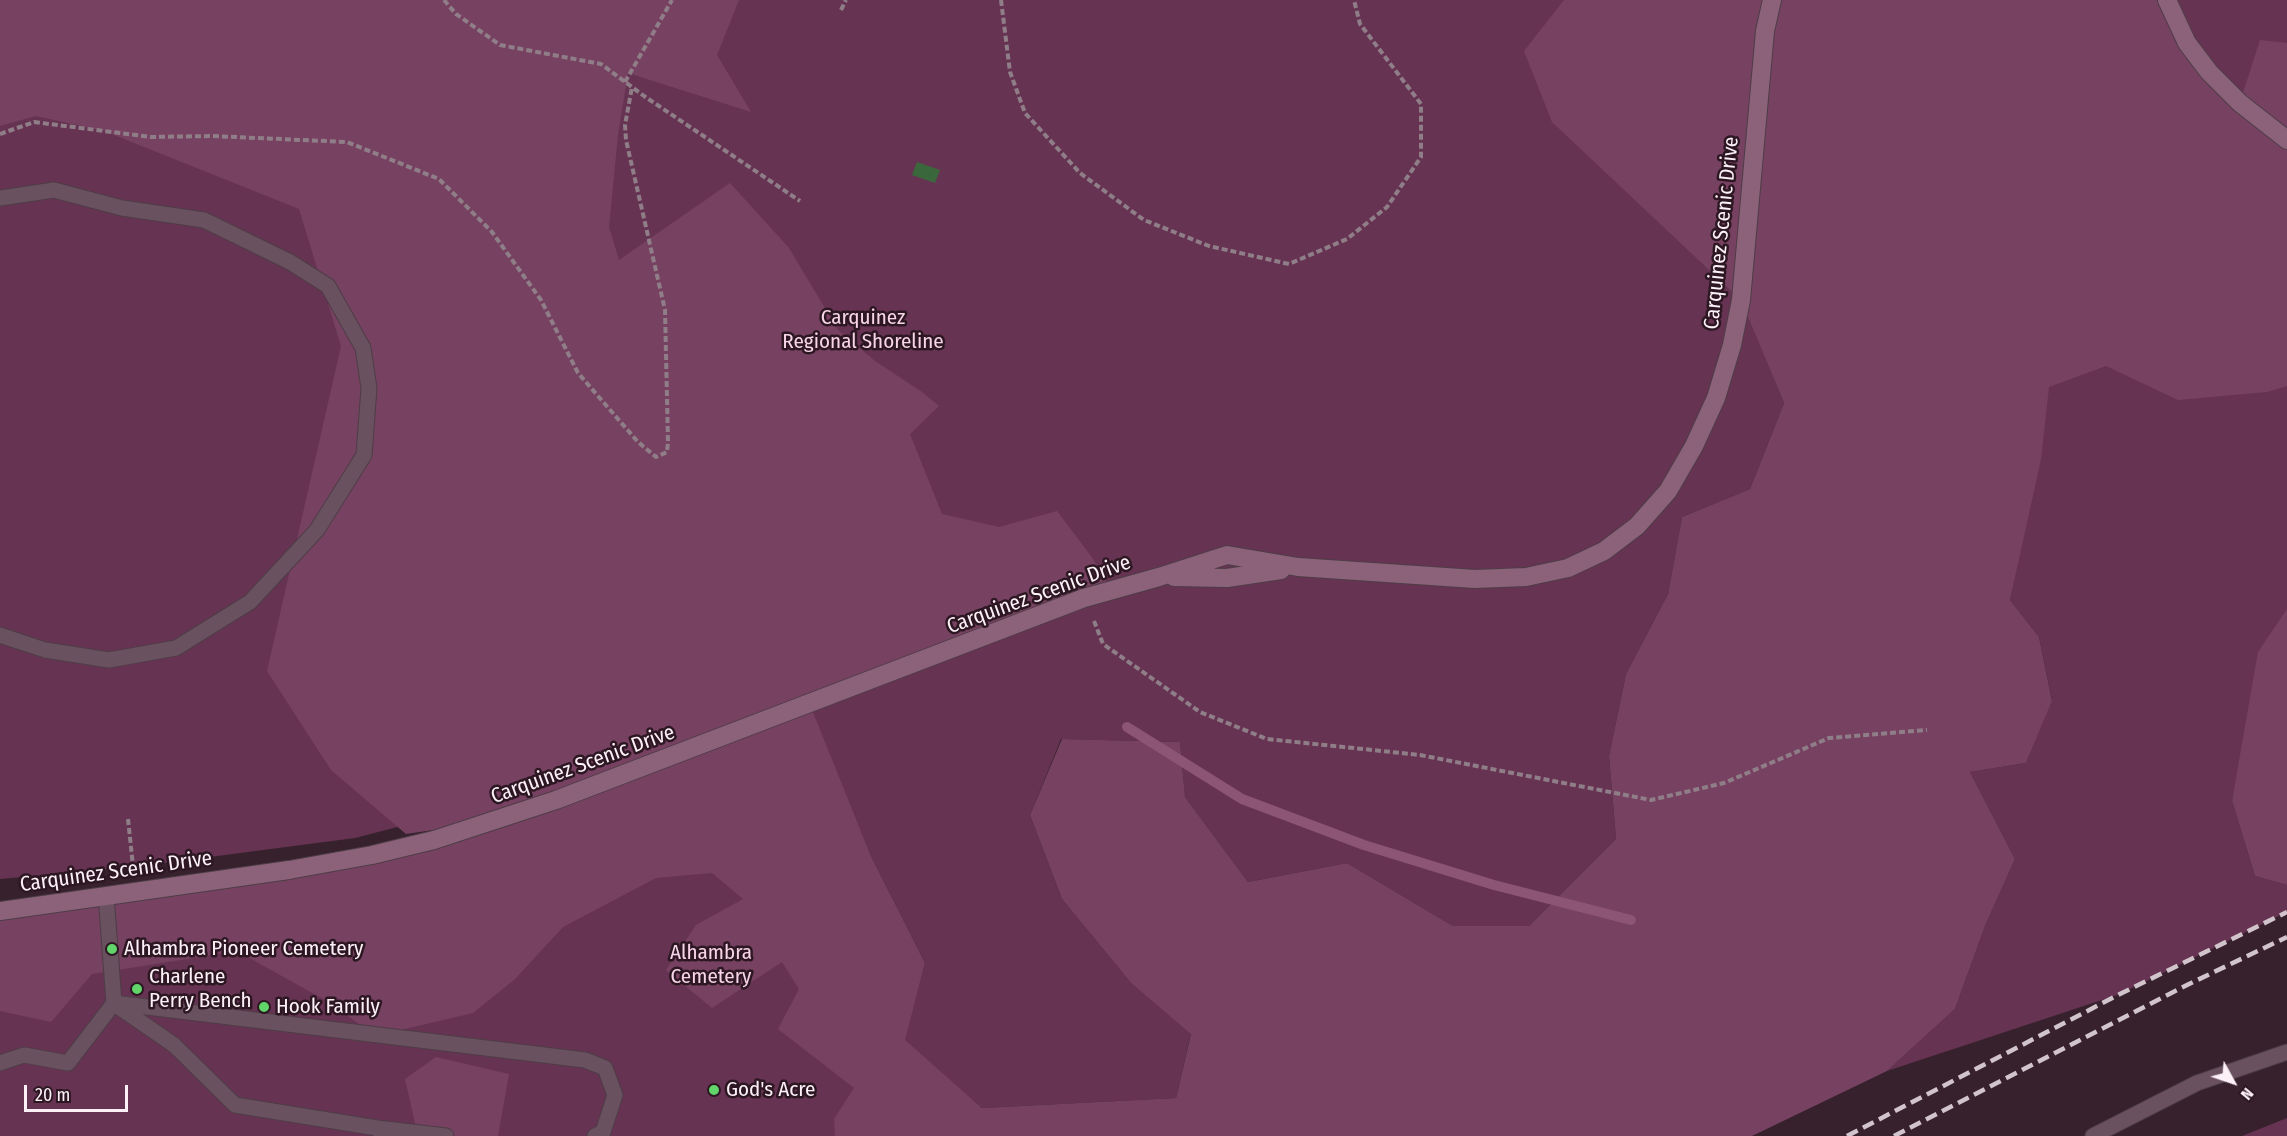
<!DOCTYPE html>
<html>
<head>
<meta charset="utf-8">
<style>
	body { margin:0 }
	#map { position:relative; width:2287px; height:1136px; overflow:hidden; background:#36212d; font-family:"Fira Sans Condensed",sans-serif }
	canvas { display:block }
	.north { position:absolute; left:2203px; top:1052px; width:60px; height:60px; -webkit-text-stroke:4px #2c1723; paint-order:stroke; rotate:130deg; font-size:16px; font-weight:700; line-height:24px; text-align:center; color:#fdf1f7 }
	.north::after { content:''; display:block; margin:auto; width:21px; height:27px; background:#fdf1f7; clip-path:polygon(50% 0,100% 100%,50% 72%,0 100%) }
	.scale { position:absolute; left:24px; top:1085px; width:104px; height:27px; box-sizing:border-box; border:3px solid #fdf1f7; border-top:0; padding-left:8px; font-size:18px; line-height:21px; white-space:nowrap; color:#fdf1f7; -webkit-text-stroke:4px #2c1723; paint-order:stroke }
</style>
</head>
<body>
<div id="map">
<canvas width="2287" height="1136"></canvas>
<div class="north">N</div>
<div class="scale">20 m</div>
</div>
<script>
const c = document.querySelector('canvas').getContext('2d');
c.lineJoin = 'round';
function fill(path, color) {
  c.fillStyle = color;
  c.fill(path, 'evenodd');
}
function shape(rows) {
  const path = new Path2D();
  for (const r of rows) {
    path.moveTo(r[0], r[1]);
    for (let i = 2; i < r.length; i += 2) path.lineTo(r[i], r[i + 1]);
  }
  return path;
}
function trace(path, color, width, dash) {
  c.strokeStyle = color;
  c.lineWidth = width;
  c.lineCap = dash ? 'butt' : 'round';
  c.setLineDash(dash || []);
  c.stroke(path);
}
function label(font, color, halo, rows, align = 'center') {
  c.font = font + ' "Fira Sans Condensed",sans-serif';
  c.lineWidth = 5;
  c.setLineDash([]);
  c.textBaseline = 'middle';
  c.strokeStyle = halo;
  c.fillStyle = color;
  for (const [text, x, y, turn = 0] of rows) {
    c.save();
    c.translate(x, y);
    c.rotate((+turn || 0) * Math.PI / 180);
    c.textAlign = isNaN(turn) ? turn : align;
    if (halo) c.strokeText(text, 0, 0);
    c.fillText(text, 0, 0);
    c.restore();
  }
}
const green = shape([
	[0,0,2287,0,2287,792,2242,751,2232,801,2255,876,2287,885,2287,912,2120,994,1887,1071,1955,1009,1985,926,2015,859,1970,772,2026,763,2052,700,2039,637,2010,600,2020,551,1742,301,1784,403,1750,489,1682,517,1668,594,1626,674,1609,756,1616,839,1529,926,1453,926,1347,863,1248,882,1185,797,1180,742,1061,739,1030,815,1062,899,1131,983,1191,1033,1176,1098,982,1108,927,1060,936,1136,0,1136,0,952,162,931,388,897,533,849,811,747,912,1011,925,963,871,856,809,705,729,735,369,166,490,803,355,838,133,867,0,879],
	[2287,1118,2287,1136,2242,1136]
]);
const forest = shape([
	[0,0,739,0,717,55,751,112,628,73,618,135,609,227,619,260,730,183,789,248,838,330,875,361,922,392,939,406,910,434,942,514,999,527,1057,511,1091,556,1112,590,810,705,871,856,925,963,905,1040,982,1108,1176,1098,1191,1034,1131,983,1062,899,1030,815,1062,739,1180,742,1185,797,1248,882,1347,863,1453,926,1529,926,1616,839,1609,756,1626,674,1668,594,1682,517,1750,489,1784,403,1741,300,1552,122,1524,51,1564,0,2167,0,2240,102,2260,40,2287,43,2287,386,2267,392,2178,400,2106,366,2049,387,2041,459,2010,600,2039,637,2052,701,2026,763,1970,772,2015,859,1985,926,1955,1009,1887,1071,1752,1136,835,1136,834,1119,854,1088,778,1029,799,989,782,962,712,1008,666,970,696,925,743,899,712,873,656,878,563,927,515,979,473,1013,375,1036,332,1004,237,951,92,974,51,1022,0,1011,0,911,289,870,488,822,406,834,331,770,267,671,341,346,299,209,104,131,36,116,0,126],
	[2287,609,2287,885,2255,876,2232,801,2258,652],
	[436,1057,509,1074,498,1136,418,1136,405,1079]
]);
const stream = shape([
	[1127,727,1242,799,1364,845,1494,885,1631,920]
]);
const building = shape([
	[917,162,940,170,935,183,912,175]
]);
const path = shape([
	[444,0,456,14,500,45,601,64,644,96,800,201],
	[1001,0,1010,72,1025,113,1080,173,1144,220,1209,246,1289,264,1347,239,1387,207,1421,157,1421,104,1360,24,1354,0],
	[841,10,846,0],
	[625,82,672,0],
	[0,134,34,122,151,137,212,136,347,142,439,179,492,232,541,300,578,373,638,442,656,457,667,452,668,442,665,310,626,140,625,125,632,87],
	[1094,621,1103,644,1200,712,1267,739,1420,755,1651,800,1724,783,1829,738,1927,730],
	[128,819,133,866]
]);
const lane = shape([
	[0,198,54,190,122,208,204,220,290,262,328,286,363,348,369,388,364,455,317,530,250,602,176,648,109,660,45,650,0,635],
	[114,1003,585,1060,605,1068,615,1095,603,1132,595,1136],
	[116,1005,174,1045,235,1105,377,1128,383,1136],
	[0,1063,24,1055,68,1063,114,1003,106,895],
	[377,1128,446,1136],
	[2093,1136,2197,1083,2287,1052]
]);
const secondary = shape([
	[2167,0,2187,43,2209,72,2240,103,2287,140],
	[1174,577,1227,578,1281,570],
	[0,911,289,870,372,855,434,840,556,800,1084,598,1159,577,1227,555,1298,567,1475,579,1526,577,1568,568,1604,551,1637,526,1668,491,1694,446,1716,398,1732,345,1741,300,1765,31,1772,0]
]);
const rail = shape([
	[1847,1136,2120,994,2287,912],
	[1894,1136,2189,984,2287,937]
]);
const markers = [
	[112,949,6,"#61d46a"],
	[137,989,6,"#61d46a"],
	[264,1007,6,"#61d46a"],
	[714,1090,6,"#61d46a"]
];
const streetNames = [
	["Carquinez Scenic Drive",1722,233,-84],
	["Carquinez Scenic Drive",1039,595,-20],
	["Carquinez Scenic Drive",583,765,-20],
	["Carquinez Scenic Drive",116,872,-8]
];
const parkNames = [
	["Carquinez",863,318],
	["Regional Shoreline",863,342],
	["Alhambra",711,953],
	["Cemetery",711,977]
];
const poiNames = [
	["Alhambra Pioneer Cemetery",124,949],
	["Charlene",149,977],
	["Perry Bench",149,1001],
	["Hook Family",276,1007],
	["God's Acre",726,1090]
];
fill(green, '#663452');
fill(forest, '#774261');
trace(stream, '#8c5575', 10);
fill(building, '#3a673b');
trace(lane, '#4e3d47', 17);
trace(secondary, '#4e3d47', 20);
trace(path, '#8f7e88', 4, [6, 3]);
trace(lane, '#6a515f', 15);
trace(secondary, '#8c627a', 18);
trace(rail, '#d2c4cb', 4.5, [12, 6]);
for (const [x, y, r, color] of markers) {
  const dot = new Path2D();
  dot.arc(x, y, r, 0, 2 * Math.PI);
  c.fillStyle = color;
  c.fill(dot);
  trace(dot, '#2c1723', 2);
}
label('21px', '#fdf1f7', '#2c1723', streetNames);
label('21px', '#f7d4e7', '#2c1723', parkNames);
label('21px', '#fdf1f7', '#2c1723', poiNames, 'left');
</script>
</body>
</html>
